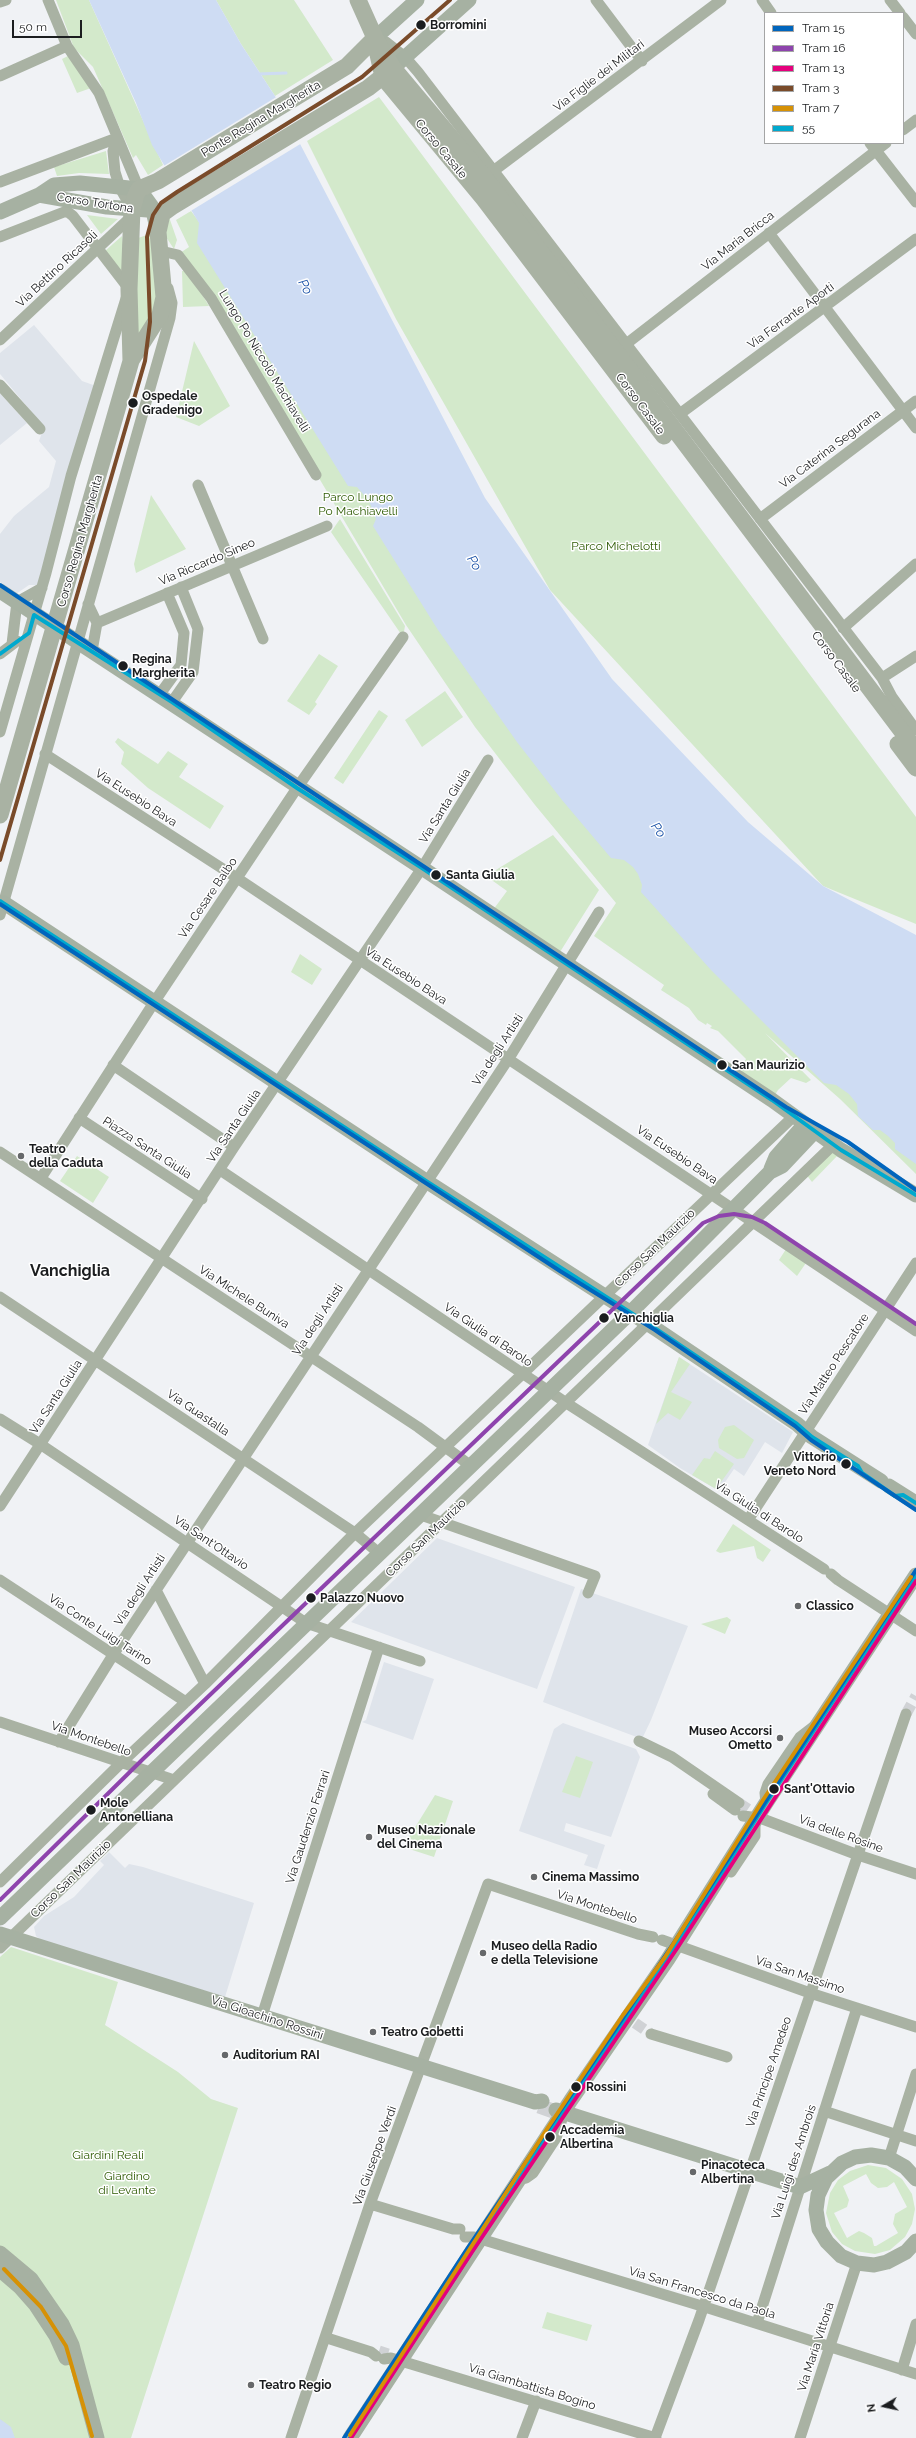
<!DOCTYPE html>
<html>
<head>
<meta charset="utf-8">
<style>
	body { margin:0 }
	#map { position:relative; width:916px; height:2438px; overflow:hidden; background:#f0f2f5; font-family:Raleway,sans-serif }
	canvas { display:block }
	.legend { position:absolute; left:764px; top:12px; width:140px; height:132px; box-sizing:border-box; background:#fff; border:1px solid #a4a5a5; margin:0; padding:5px 7px; list-style:none; font-size:12px; color:#1b1d1f }
	.legend li { display:flex; align-items:center; gap:8px; height:20px }
	.legend b { width:20px; border:1px solid #a4a5a5 }
	.north { position:absolute; left:864px; top:2386px; width:40px; height:40px; -webkit-text-stroke:3px #fff; paint-order:stroke; rotate:261deg; font-size:11px; font-weight:700; line-height:16px; text-align:center; color:#1b1d1f }
	.north::after { content:''; display:block; margin:auto; width:14px; height:18px; background:#1b1d1f; clip-path:polygon(50% 0,100% 100%,50% 72%,0 100%) }
	.scale { position:absolute; left:12px; top:20px; width:70px; height:18px; box-sizing:border-box; border:2px solid #1b1d1f; border-top:0; padding-left:5px; font-size:12px; line-height:14px; white-space:nowrap; color:#1b1d1f; -webkit-text-stroke:3px #fff; paint-order:stroke }
</style>
</head>
<body>
<div id="map">
<canvas width="916" height="2438"></canvas>
<ul class="legend">
<li><b style="height:5px;background:#0065bd"></b>Tram 15</li>
<li><b style="height:5px;background:#8e44ad"></b>Tram 16</li>
<li><b style="height:5px;background:#e5007d"></b>Tram 13</li>
<li><b style="height:5px;background:#7a4b2a"></b>Tram 3</li>
<li><b style="height:5px;background:#d69105"></b>Tram 7</li>
<li><b style="height:5px;background:#00a9ce"></b>55</li>
</ul>
<div class="north">N</div>
<div class="scale">50 m</div>
</div>
<script>
const c = document.querySelector('canvas').getContext('2d');
c.lineJoin = 'round';
function fill(path, color) {
  c.fillStyle = color;
  c.fill(path, 'evenodd');
}
function shape(rows) {
  const path = new Path2D();
  for (const r of rows) {
    path.moveTo(r[0], r[1]);
    for (let i = 2; i < r.length; i += 2) path.lineTo(r[i], r[i + 1]);
  }
  return path;
}
function trace(path, color, width, dash) {
  c.strokeStyle = color;
  c.lineWidth = width;
  c.lineCap = dash ? 'butt' : 'round';
  c.setLineDash(dash || []);
  c.stroke(path);
}
function label(font, color, halo, rows, align = 'center') {
  c.font = font + ' Raleway,sans-serif';
  c.lineWidth = 3;
  c.setLineDash([]);
  c.textBaseline = 'middle';
  c.strokeStyle = halo;
  c.fillStyle = color;
  for (const [text, x, y, turn = 0] of rows) {
    c.save();
    c.translate(x, y);
    c.rotate((+turn || 0) * Math.PI / 180);
    c.textAlign = isNaN(turn) ? turn : align;
    if (halo) c.strokeText(text, 0, 0);
    c.fillText(text, 0, 0);
    c.restore();
  }
}
const built = shape([
	[34,325,82,381,96,386,40,585,29,585,16,594,0,582,0,534,14,516,49,487,56,461,39,441,44,427,0,374,0,353],
	[0,393,27,423,0,445],
	[679,1357,793,1432,782,1453,765,1442,744,1476,734,1469,719,1491,680,1468,648,1445],
	[437,1538,575,1587,537,1689,351,1622],
	[581,1589,688,1626,651,1720,642,1739,543,1702],
	[384,1662,434,1679,413,1740,362,1722,366,1720],
	[563,1723,636,1749,640,1757,611,1837,566,1823,564,1831,605,1845,597,1869,584,1865,588,1855,519,1831,554,1729],
	[109,1852,125,1868,129,1864,143,1867,254,1903,225,1997,42,1941,36,1936,34,1927,44,1916,74,1897,104,1865,100,1861]
]);
const green = shape([
	[56,0,89,0,163,165,148,175,136,155,133,158,93,67,74,48],
	[216,0,294,0,333,60,275,96,241,44],
	[70,55,91,88,77,93,62,59],
	[379,97,916,817,916,924,823,886,550,590,396,319,307,141],
	[106,151,109,174,79,173,57,176,54,167],
	[191,211,846,1082,916,1157,916,1174,840,1099,765,1033,811,1080,806,1083,791,1078,778,1090,772,1100,749,1086,740,1069,746,1059,718,1031,710,1028,712,1026,707,1023,706,1025,698,1020,689,1008,661,990,664,985,594,936,616,903,535,805,475,727,406,625,268,392,180,253,189,247,176,220],
	[87,215,118,219,101,234],
	[169,217,177,240,174,249,166,237,167,218],
	[150,234,157,286,156,307,136,344,135,239],
	[122,236,123,244,122,273,105,251],
	[182,271,188,271,209,306,183,307],
	[194,341,230,406,199,426,176,417],
	[151,495,186,549,136,573,134,564],
	[340,519,405,626,403,637,331,532],
	[319,654,338,666,315,702,317,704,309,715,287,701],
	[445,691,463,717,422,747,405,720],
	[379,710,388,716,343,784,334,778],
	[118,738,158,764,168,751,188,764,179,777,224,806,210,829,148,788,121,764,124,752,115,742],
	[553,835,599,890,560,952,493,910,507,891,486,876],
	[300,954,322,969,312,985,291,972],
	[831,1148,839,1154,812,1182,805,1173],
	[77,1156,109,1177,93,1203,60,1181],
	[788,1246,808,1260,797,1276,779,1260],
	[679,1357,690,1364,671,1392,692,1402,680,1420,668,1413,656,1424],
	[734,1425,754,1440,744,1458,737,1459,719,1448,718,1440,725,1427],
	[715,1451,734,1464,716,1489,692,1475,704,1458,710,1459],
	[733,1524,771,1550,763,1562,757,1558,754,1546,720,1553,716,1551],
	[727,1617,731,1620,725,1634,701,1624],
	[576,1756,593,1762,580,1798,562,1792],
	[435,1795,453,1801,434,1857,403,1847],
	[11,1947,118,1982,105,2025,178,2072,211,2099,238,2108,131,2438,0,2438,0,1957],
	[868,2165,886,2168,902,2179,912,2194,915,2209,912,2224,905,2237,890,2250,875,2254,855,2251,842,2244,832,2232,826,2213,830,2193,838,2180,850,2171],
	[866,2174,871,2183,878,2188,887,2187,894,2182,907,2207,895,2214,893,2224,898,2233,876,2246,874,2246,872,2238,864,2233,859,2231,847,2238,834,2213,847,2207,849,2200,843,2186],
	[547,2312,592,2325,587,2341,542,2328]
]);
const water = shape([
	[89,0,216,0,241,44,275,96,485,498,612,679,748,822,823,886,916,935,916,1164,895,1149,895,1143,888,1136,880,1130,873,1130,858,1116,857,1104,849,1094,836,1085,824,1083,711,970,641,892,642,885,638,874,633,867,624,860,611,858,562,800,517,742,438,630,373,526,376,519,369,501,357,487,348,486,197,243,199,223,152,145,136,103],
	[0,2419,11,2427,15,2438,0,2438]
]);
const pier = shape([
	[278,96,302,143,189,212,162,167]
]);
const stream = shape([
	[258,74,286,73]
]);
const streetTunnel = shape([
	[906,1714,916,1696],
	[739,1803,748,1809],
	[635,2023,651,2034],
	[379,2351,388,2354]
]);
const secondaryTunnel = shape([
	[539,2106,553,2111]
]);
const street = shape([
	[48,0,67,46,99,93,139,189],
	[596,0,642,61],
	[762,0,771,13],
	[890,0,900,13],
	[0,2,6,0],
	[903,17,916,34],
	[376,38,386,42,405,57,418,72,882,678,892,697,916,730],
	[0,76,67,46],
	[903,130,916,120],
	[117,138,113,151,115,172,120,188,132,209],
	[870,143,916,202],
	[488,175,721,0],
	[0,182,117,138],
	[769,233,916,428],
	[0,237,64,212,68,212,73,216,129,289,71,476,46,573,0,732],
	[161,251,178,255,211,298,316,475],
	[0,340,131,217],
	[621,348,886,143],
	[0,385,40,429],
	[681,413,916,239],
	[198,485,263,639],
	[760,519,916,401],
	[88,604,97,623,92,651],
	[97,623,327,526],
	[843,628,916,564],
	[12,644,17,602,42,588],
	[0,654,17,641],
	[882,678,916,656],
	[160,694,181,665,184,633,167,593],
	[172,702,193,672,198,629,181,587],
	[45,754,237,878,916,1331],
	[0,915,170,318,172,303,168,288],
	[113,1065,234,1147],
	[79,1118,202,1199],
	[0,1152,418,1427,471,1466],
	[220,1170,571,1406,824,1569],
	[41,1178,153,1004,297,788,403,637],
	[0,1297,355,1533,380,1554],
	[0,1419,40,1444,306,1623,420,1661],
	[0,1506,234,1147,422,868,488,760],
	[421,1515,595,1576,588,1593],
	[748,1520,916,1263],
	[831,1574,838,1580,916,1631],
	[0,1580,186,1702],
	[156,1590,205,1684],
	[0,1722,174,1780],
	[639,1741,672,1757,739,1803],
	[59,1742,113,1655,509,1058,599,912],
	[713,1794,735,1810],
	[766,1803,765,1793,768,1784,800,1737,813,1727],
	[743,1816,760,1818,858,1855,916,1874],
	[731,1872,755,1836,755,1820],
	[0,1882,121,1763,205,1684,355,1533,794,1116],
	[662,1940,810,1993,916,2027],
	[0,1948,834,1144],
	[262,2016,379,1647],
	[651,2034,727,2057],
	[824,2111,916,2141],
	[889,2158,916,2074],
	[520,2179,526,2178,533,2173,556,2138,562,2119],
	[370,2204,453,2229,460,2229],
	[465,2237,474,2237,705,2307,916,2374],
	[757,2323,857,2008],
	[327,2338,371,2352,376,2356],
	[384,2359,391,2358,656,2438],
	[902,2370,916,2324],
	[291,2438,370,2204,488,1884,638,1934,653,1937],
	[522,2438,536,2401],
	[655,2438,699,2320,906,1714],
	[800,2438,857,2263]
]);
const secondary = shape([
	[375,38,417,0],
	[393,68,469,0],
	[39,195,107,207,161,211],
	[0,212,39,195,54,185,80,183,139,189,152,207,158,232],
	[0,591,422,868,772,1100,841,1150,916,1195],
	[0,903,4,903,426,1181,656,1329,797,1424,812,1437,881,1481],
	[771,1169,776,1157,805,1124],
	[889,1486,916,1503],
	[0,1918,629,1314,770,1172,782,1166,815,1131],
	[0,1934,535,2102,542,2101],
	[556,2110,800,2187,830,2173],
	[916,2179,905,2167,889,2158,871,2155,855,2157,842,2163,826,2178,818,2195,816,2210,819,2229,827,2242,841,2256,857,2263,874,2265,887,2262,906,2252,916,2241],
	[0,2253,31,2279,62,2324,72,2345,97,2438],
	[0,2270,20,2287,35,2304,56,2336,66,2358],
	[350,2438,571,2100,668,1959,766,1803,916,1575]
]);
const primary = shape([
	[358,0,375,38,393,68,485,178,916,750],
	[377,50,383,77,484,199,664,436],
	[132,359,160,315,164,297,158,232,162,214,173,206,368,88,391,70],
	[898,744,916,768],
	[0,815,131,361,129,289,132,209,136,195,139,189,158,181,347,66,375,38]
]);
const bus1 = shape([
	[0,654,29,633,34,615,172,702,297,788,422,868,772,1100,841,1150,916,1195],
	[0,901,426,1181,656,1329,797,1424,812,1437,858,1466,862,1473,895,1496,903,1495,916,1503],
	[350,2438,571,2100,668,1959,766,1803,916,1575]
]);
const tram1 = shape([
	[0,585,786,1107,848,1142,916,1190],
	[0,904,560,1271,655,1330,795,1426,811,1440,916,1510],
	[344,2438,467,2249,673,1944,916,1570]
]);
const tram2 = shape([
	[0,1900,143,1759,703,1223,719,1216,734,1214,752,1217,765,1223,916,1324]
]);
const tram3 = shape([
	[351,2438,472,2252,678,1947,916,1581]
]);
const tram4 = shape([
	[0,860,145,361,150,322,147,237,153,215,161,203,177,192,362,77,450,0]
]);
const tram5 = shape([
	[4,2269,41,2307,66,2346,92,2436],
	[350,2435,547,2129,623,2015,665,1957,763,1800,911,1577]
]);
const markers = [
	[421,25,5.5,"#1b1d1f"],
	[133,403,5.5,"#1b1d1f"],
	[123,666,5.5,"#1b1d1f"],
	[436,875,5.5,"#1b1d1f"],
	[722,1065,5.5,"#1b1d1f"],
	[21,1156,4,"#66686a"],
	[604,1318,5.5,"#1b1d1f"],
	[846,1464,5.5,"#1b1d1f"],
	[311,1598,5.5,"#1b1d1f"],
	[798,1606,4,"#66686a"],
	[780,1738,4,"#66686a"],
	[774,1789,5.5,"#1b1d1f"],
	[91,1810,5.5,"#1b1d1f"],
	[369,1837,4,"#66686a"],
	[534,1877,4,"#66686a"],
	[483,1953,4,"#66686a"],
	[373,2032,4,"#66686a"],
	[225,2055,4,"#66686a"],
	[576,2087,5.5,"#1b1d1f"],
	[550,2137,5.5,"#1b1d1f"],
	[693,2172,4,"#66686a"],
	[251,2385,4,"#66686a"]
];
const stopNames = [
	["Borromini",430,25],
	["Ospedale",142,396],
	["Gradenigo",142,410],
	["Regina",132,659],
	["Margherita",132,673],
	["Santa Giulia",446,875],
	["San Maurizio",732,1065],
	["Vanchiglia",614,1318],
	["Vittorio",836,1457,"right"],
	["Veneto Nord",836,1471,"right"],
	["Palazzo Nuovo",320,1598],
	["Sant'Ottavio",784,1789],
	["Mole",100,1803],
	["Antonelliana",100,1817],
	["Rossini",586,2087],
	["Accademia",560,2130],
	["Albertina",560,2144]
];
const streetNames = [
	["Via Figlie dei Militari",599,76,-37],
	["Ponte Regina Margherita",261,119,-31],
	["Corso Casale",441,149,50],
	["Corso Tortona",95,203,9],
	["Via Maria Bricca",738,241,-38],
	["Via Bettino Ricasoli",57,269,-43],
	["Via Ferrante Aporti",791,316,-36],
	["Lungo Po Niccolò Machiavelli",264,361,59],
	["Corso Casale",640,404,53],
	["Via Caterina Segurana",830,449,-37],
	["Corso Regina Margherita",80,541,-74],
	["Via Riccardo Sineo",207,562,-23],
	["Corso Casale",836,662,53],
	["Via Eusebio Bava",136,798,33],
	["Via Santa Giulia",445,806,-58],
	["Via Cesare Balbo",208,898,-56],
	["Via Eusebio Bava",406,976,33],
	["Via degli Artisti",498,1050,-57],
	["Via Santa Giulia",234,1126,-56],
	["Piazza Santa Giulia",147,1148,33],
	["Via Eusebio Bava",677,1155,34],
	["Corso San Maurizio",655,1248,-44],
	["Via Michele Buniva",244,1297,33],
	["Via degli Artisti",318,1320,-57],
	["Via Giulia di Barolo",488,1335,34],
	["Via Matteo Pescatore",834,1364,-57],
	["Via Santa Giulia",56,1397,-57],
	["Via Guastalla",198,1413,34],
	["Via Giulia di Barolo",759,1512,33],
	["Corso San Maurizio",426,1538,-44],
	["Via Sant'Ottavio",211,1543,34],
	["Via degli Artisti",140,1590,-57],
	["Via Conte Luigi Tarino",100,1630,33],
	["Via Montebello",91,1739,19],
	["Via Gaudenzio Ferrari",308,1827,-72],
	["Via delle Rosine",841,1834,20],
	["Corso San Maurizio",71,1879,-44],
	["Via Montebello",597,1907,18],
	["Via San Massimo",800,1975,19],
	["Via Gioachino Rossini",267,2018,18],
	["Via Principe Amedeo",769,2072,-71],
	["Via Giuseppe Verdi",375,2156,-70],
	["Via Luigi des Ambrois",794,2162,-72],
	["Via San Francesco da Paola",702,2293,17],
	["Via Maria Vittoria",816,2347,-72],
	["Via Giambattista Bogino",532,2387,17]
];
const parkNames = [
	["Parco Lungo",358,497],
	["Po Machiavelli",358,511],
	["Parco Michelotti",616,546],
	["Giardini Reali",108,2155],
	["Giardino",127,2176],
	["di Levante",127,2190]
];
const poiNames = [
	["Teatro",29,1149],
	["della Caduta",29,1163],
	["Classico",806,1606],
	["Museo Accorsi",772,1731,"right"],
	["Ometto",772,1745,"right"],
	["Museo Nazionale",377,1830],
	["del Cinema",377,1844],
	["Cinema Massimo",542,1877],
	["Museo della Radio",491,1946],
	["e della Televisione",491,1960],
	["Teatro Gobetti",381,2032],
	["Auditorium RAI",233,2055],
	["Pinacoteca",701,2165],
	["Albertina",701,2179],
	["Teatro Regio",259,2385]
];
const waterNames = [
	["Po",305,287,61],
	["Po",474,563,58],
	["Po",658,830,54]
];
const districtNames = [
	["Vanchiglia",70,1271]
];
fill(built, '#dfe4eb');
fill(green, '#d3e9cb');
fill(water, '#cedcf3');
fill(pier, '#f0f2f5');
trace(stream, '#cedcf3', 3);
trace(streetTunnel, '#d0d2d5', 11, [11, 5.5]);
trace(secondaryTunnel, '#d0d2d5', 15, [15, 8]);
trace(street, '#a9b2a3', 11);
trace(secondary, '#a6b1a2', 15);
trace(primary, '#a9b2a3', 17);
trace(bus1, '#00a9ce', 4);
trace(tram1, '#0065bd', 4);
trace(tram2, '#8e44ad', 4);
trace(tram3, '#e5007d', 4);
trace(tram4, '#7a4b2a', 4);
trace(tram5, '#d69105', 4);
for (const [x, y, r, color] of markers) {
  const dot = new Path2D();
  dot.arc(x, y, r, 0, 2 * Math.PI);
  c.fillStyle = color;
  c.fill(dot);
  trace(dot, '#fff', 1.5);
}
label('bold 12px', '#1b1d1f', '#fff', stopNames, 'left');
label('12px', '#1b1d1f', '#fff', streetNames);
label('12px', '#2d5a02', '#fff', parkNames);
label('bold 12px', '#1b1d1f', '#fff', poiNames, 'left');
label('italic 13px', '#1951a7', '#fff', waterNames);
label('bold 16px', '#1b1d1f', '#fff', districtNames);
</script>
</body>
</html>
